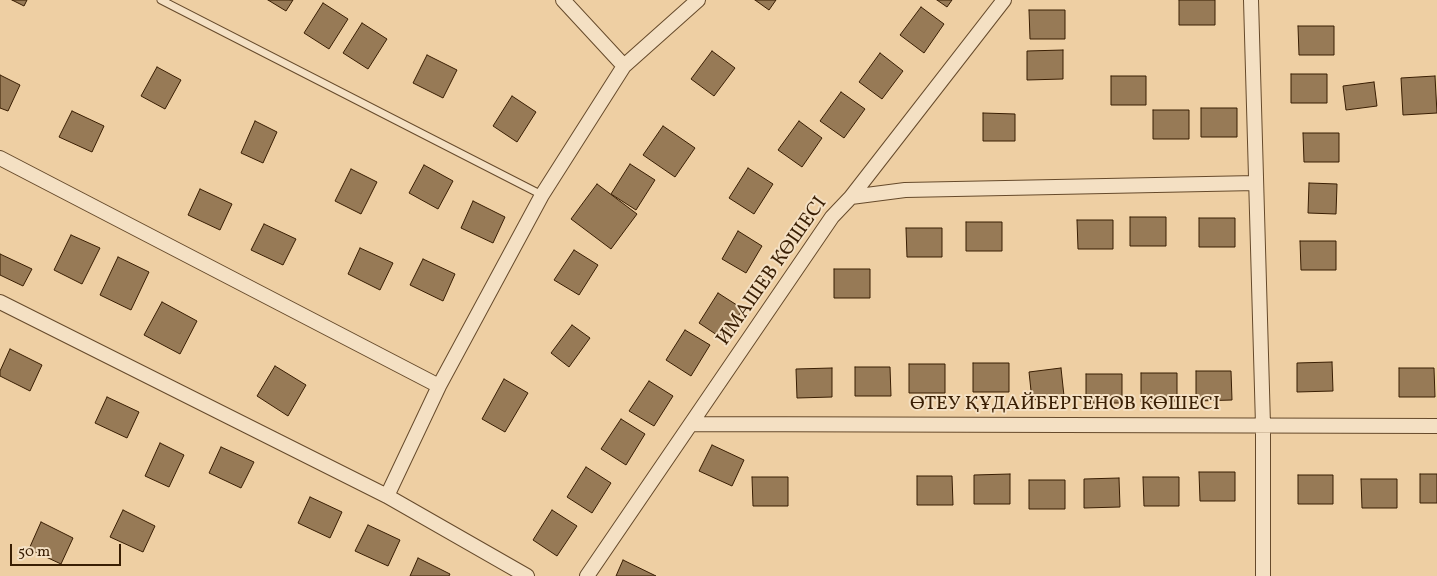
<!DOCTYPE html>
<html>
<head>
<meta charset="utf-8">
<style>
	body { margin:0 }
	#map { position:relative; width:1437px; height:576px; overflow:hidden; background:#eecfa3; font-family:Vollkorn,serif }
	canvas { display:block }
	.scale { position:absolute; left:10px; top:544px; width:111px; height:22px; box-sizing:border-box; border:2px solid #391e03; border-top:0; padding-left:6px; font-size:15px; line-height:18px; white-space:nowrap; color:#391e03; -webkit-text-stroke:4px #f4e0c3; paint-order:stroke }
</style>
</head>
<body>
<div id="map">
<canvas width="1437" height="576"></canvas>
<div class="scale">50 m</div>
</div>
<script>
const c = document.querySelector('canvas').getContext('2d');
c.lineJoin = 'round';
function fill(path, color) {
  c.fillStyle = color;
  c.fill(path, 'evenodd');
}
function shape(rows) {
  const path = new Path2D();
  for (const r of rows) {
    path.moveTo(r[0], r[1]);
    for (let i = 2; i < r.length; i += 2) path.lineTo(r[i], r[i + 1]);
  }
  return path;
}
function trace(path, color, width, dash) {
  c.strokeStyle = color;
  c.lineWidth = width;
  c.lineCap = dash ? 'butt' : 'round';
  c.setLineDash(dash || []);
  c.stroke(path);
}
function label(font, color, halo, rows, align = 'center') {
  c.font = font + ' Vollkorn,serif';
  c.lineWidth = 4;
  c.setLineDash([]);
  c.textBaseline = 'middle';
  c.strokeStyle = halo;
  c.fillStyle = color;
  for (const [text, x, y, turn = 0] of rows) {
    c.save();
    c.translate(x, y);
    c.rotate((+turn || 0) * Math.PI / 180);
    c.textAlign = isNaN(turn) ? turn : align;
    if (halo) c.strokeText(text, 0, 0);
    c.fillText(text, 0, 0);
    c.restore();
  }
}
const building = shape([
	[12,0,27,0,24,6,12,0],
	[268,0,293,0,286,11,268,0],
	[755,0,776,0,769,10,755,0],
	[937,0,952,0,947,7,937,0],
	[1179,0,1215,0,1215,25,1179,25,1179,0],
	[323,3,348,19,329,49,304,33,323,3],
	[921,7,944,24,924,53,900,35,921,7],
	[1029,10,1065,10,1065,39,1030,39,1029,10],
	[362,23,387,39,368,69,343,53,362,23],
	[1298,26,1334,26,1334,55,1299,55,1298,26],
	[1063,50,1063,79,1027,80,1027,51,1063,50],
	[712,51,735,68,714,96,691,79,712,51],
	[880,53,903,71,882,99,859,82,880,53],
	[427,55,457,70,443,98,413,83,427,55],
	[157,67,181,80,165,109,141,96,157,67],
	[1291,74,1327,74,1327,103,1291,103,1291,74],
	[0,75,20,85,8,111,0,108,0,75],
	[1111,76,1146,76,1146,105,1111,105,1111,76],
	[1435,76,1437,113,1403,115,1401,78,1435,76],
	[1374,82,1377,106,1346,110,1343,86,1374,82],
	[841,92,865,109,844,138,820,121,841,92],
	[512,96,536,112,517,142,493,126,512,96],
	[1201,108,1237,108,1237,137,1201,137,1201,108],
	[1153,110,1189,110,1189,139,1153,139,1153,110],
	[72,111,104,126,92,152,59,137,72,111],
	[983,113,1015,114,1015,141,983,141,983,113],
	[255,121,277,132,263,163,241,153,255,121],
	[799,121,822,138,802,167,778,150,799,121],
	[663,126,695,148,675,177,643,155,663,126],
	[1303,133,1339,133,1339,162,1304,162,1303,133],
	[630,164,655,180,636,210,611,194,630,164],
	[424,165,453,181,438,209,409,193,424,165],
	[748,168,773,184,754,214,729,198,748,168],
	[351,169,377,182,361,214,335,201,351,169],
	[1309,183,1337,184,1336,214,1308,213,1309,183],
	[597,184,637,214,611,249,571,219,597,184],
	[200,189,232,204,220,230,188,215,200,189],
	[473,201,505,217,493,243,461,228,473,201],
	[1130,217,1166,217,1166,246,1130,246,1130,217],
	[1199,218,1235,218,1235,247,1199,247,1199,218],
	[1077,220,1113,220,1113,249,1078,249,1077,220],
	[966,222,1002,222,1002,251,966,251,966,222],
	[264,224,296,239,283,265,251,250,264,224],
	[906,228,942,228,942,257,907,257,906,228],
	[738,231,762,246,746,273,722,259,738,231],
	[71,235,100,248,82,284,54,270,71,235],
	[1300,241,1336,241,1336,270,1301,270,1300,241],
	[360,248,393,263,380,290,348,274,360,248],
	[574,250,598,265,579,295,554,280,574,250],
	[0,254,32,269,23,286,0,275,0,254],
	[118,257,149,272,131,310,100,295,118,257],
	[423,259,455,274,443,301,410,285,423,259],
	[834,269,870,269,870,298,834,298,834,269],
	[718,293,743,309,723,339,699,323,718,293],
	[162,302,197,321,180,354,144,335,162,302],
	[572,325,590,338,569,367,551,353,572,325],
	[685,330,710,345,691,376,666,360,685,330],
	[10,349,42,365,30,391,0,376,0,371,10,349],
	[1332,362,1333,391,1297,392,1297,363,1332,362],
	[973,363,1009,363,1009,392,973,392,973,363],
	[909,364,945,364,945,393,909,393,909,364],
	[275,366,306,385,288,416,257,396,275,366],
	[855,367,890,367,891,396,855,396,855,367],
	[832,368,832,397,797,398,796,369,832,368],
	[1061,368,1064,396,1032,400,1029,372,1061,368],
	[1399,368,1434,368,1435,397,1399,397,1399,368],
	[1196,371,1231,371,1232,400,1196,401,1196,371],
	[1141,373,1177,373,1177,401,1141,402,1141,373],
	[1086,374,1122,374,1122,403,1086,403,1086,374],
	[504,379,528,393,505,432,482,419,504,379],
	[649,381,673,396,654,426,629,411,649,381],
	[107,397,139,412,127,438,95,423,107,397],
	[621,419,645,434,626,465,601,449,621,419],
	[160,443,184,455,169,487,145,476,160,443],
	[712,445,744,460,732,486,699,471,712,445],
	[221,447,254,462,241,488,209,473,221,447],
	[586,467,611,483,592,513,567,497,586,467],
	[1199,472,1235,472,1235,501,1200,501,1199,472],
	[1010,474,1010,504,974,504,974,475,1010,474],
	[1420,474,1437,474,1437,503,1420,503,1420,474],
	[1298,475,1333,475,1333,504,1298,504,1298,475],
	[917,476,952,476,953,505,917,505,917,476],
	[752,477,788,477,788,506,753,506,752,477],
	[1143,477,1179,477,1179,506,1144,506,1143,477],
	[1119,478,1120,507,1084,508,1084,479,1119,478],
	[1361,479,1397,479,1397,508,1362,508,1361,479],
	[1029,480,1065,480,1065,509,1029,509,1029,480],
	[310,497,342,512,330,538,298,523,310,497],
	[123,510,155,526,143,552,110,537,123,510],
	[552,510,577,526,557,556,533,540,552,510],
	[41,522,73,538,61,564,29,549,41,522],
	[368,525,400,540,388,566,355,551,368,525],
	[418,558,450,574,449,576,410,576,418,558],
	[623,560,656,576,616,576,623,560]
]);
const lane = shape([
	[161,0,542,195]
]);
const street = shape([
	[563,0,624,66],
	[1251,0,1263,425,1263,576],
	[0,158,439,386,387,496],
	[851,197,905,190,1256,183],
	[0,302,387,496,527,576],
	[439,386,542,195,624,66,698,0],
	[692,424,1437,426],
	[587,576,832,217,851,197,1004,0]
]);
const streetNames = [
	["ИМАШЕВ КӨШЕСІ",773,272,-55],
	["ӨТЕУ ҚҰДАЙБЕРГЕНОВ КӨШЕСІ",1065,405]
];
fill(building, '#977a56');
trace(building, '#391e03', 1);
trace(lane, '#664a2b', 9);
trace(street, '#664a2b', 16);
trace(lane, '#f4e0c3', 7);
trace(street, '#f4e0c3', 14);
label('20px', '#391e03', '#f4e0c3', streetNames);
</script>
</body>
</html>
